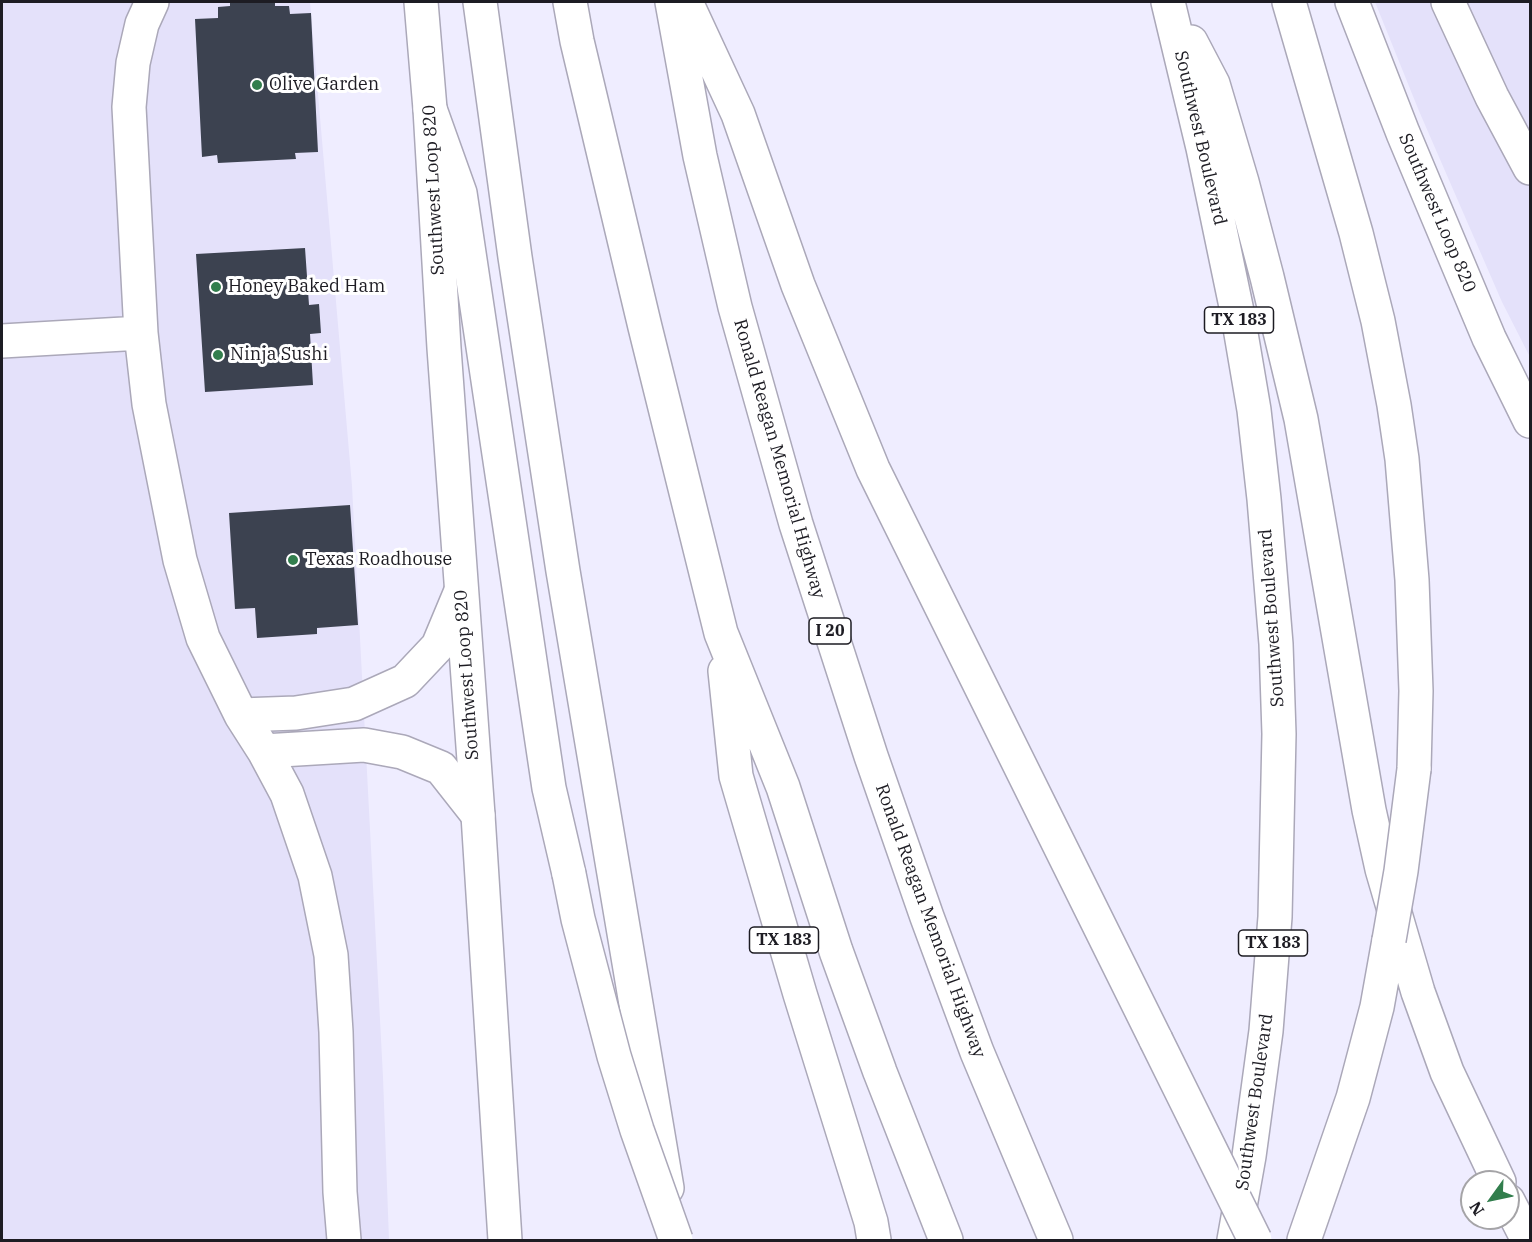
<!DOCTYPE html>
<html>
<head>
<meta charset="utf-8">
<style>
	body { margin:0 }
	#map { position:relative; width:1532px; height:1242px; overflow:hidden; background:#efedff; font-family:"IBM Plex Serif",serif }
	canvas { display:block }
	.frame { position:absolute; inset:0; border:3px solid #1d1c23; pointer-events:none }
	.north { position:absolute; left:1460px; top:1170px; width:60px; height:60px; box-sizing:border-box; background:#fff; border:2px solid #a5a4a7; border-radius:50%; rotate:237deg; font-size:16px; font-weight:700; line-height:24px; text-align:center; color:#1d1c23 }
	.north::after { content:''; display:block; margin:auto; width:21px; height:27px; background:#327e4d; clip-path:polygon(50% 0,100% 100%,50% 72%,0 100%) }
</style>
</head>
<body>
<div id="map">
<canvas width="1532" height="1242"></canvas>
<div class="frame"></div>
<div class="north">N</div>
</div>
<script>
const c = document.querySelector('canvas').getContext('2d');
c.lineJoin = 'round';
function fill(path, color) {
  c.fillStyle = color;
  c.fill(path, 'evenodd');
}
function shape(rows) {
  const path = new Path2D();
  for (const r of rows) {
    path.moveTo(r[0], r[1]);
    for (let i = 2; i < r.length; i += 2) path.lineTo(r[i], r[i + 1]);
  }
  return path;
}
function trace(path, color, width, dash) {
  c.strokeStyle = color;
  c.lineWidth = width;
  c.lineCap = dash ? 'butt' : 'round';
  c.setLineDash(dash || []);
  c.stroke(path);
}
function label(font, color, halo, rows, align = 'center') {
  c.font = font + ' "IBM Plex Serif",serif';
  c.lineWidth = 6;
  c.setLineDash([]);
  c.textBaseline = 'middle';
  c.strokeStyle = halo;
  c.fillStyle = color;
  for (const [text, x, y, turn = 0] of rows) {
    c.save();
    c.translate(x, y);
    c.rotate((+turn || 0) * Math.PI / 180);
    c.textAlign = isNaN(turn) ? turn : align;
    if (halo) c.strokeText(text, 0, 0);
    c.fillText(text, 0, 0);
    c.restore();
  }
}
const built = shape([
	[2,2,310,2,352,486,383,1077,389,1240,2,1240],
	[1375,2,1530,2,1530,357,1502,302,1419,111]
]);
const building = shape([
	[230,2,275,2,275,6,289,6,290,14,311,13,318,152,295,153,296,159,218,163,217,155,202,157,195,19,218,18,218,7,230,6],
	[305,248,309,305,319,304,321,333,310,334,313,385,205,392,196,254],
	[350,505,358,625,317,628,317,634,257,638,255,608,235,609,229,513]
]);
const minor = shape([
	[152,2,142,24,133,63,129,107,141,333,149,404,180,560,203,638,241,715,264,751,287,794,315,876,331,955,336,1032,340,1192,344,1240],
	[1448,2,1492,97,1530,168],
	[2,341,141,333],
	[241,715,296,713,354,704,405,681,438,646,461,591],
	[264,751,364,745,402,752,441,768,478,815]
]);
const major = shape([
	[421,2,430,109,444,348,478,815,505,1240],
	[1352,2,1403,133,1489,338,1530,421]
]);
const highway = shape([
	[480,2,515,257,563,571,667,1188],
	[570,2,577,41,645,327,721,633,783,787,836,951,880,1072,946,1240],
	[672,2,700,156,735,307,796,524,871,756,927,917,977,1052,1056,1240],
	[686,2,738,114,798,285,873,469,1156,1040],
	[1168,2,1203,148,1238,316,1254,410,1264,499,1276,644,1279,734,1275,917,1266,1031,1249,1156,1234,1240],
	[1289,2,1356,233,1378,321,1394,405,1402,459,1412,580,1416,691,1414,769],
	[1191,42,1213,84,1242,182,1267,277,1301,419,1369,810,1382,869,1418,992,1447,1072,1499,1182],
	[430,109,460,193,549,788,569,874],
	[725,671,736,776,800,994,871,1222,874,1240],
	[1508,1201,1528,1240],
	[1304,1240,1353,1098,1377,1007,1389,940]
]);
const highwayBridge = shape([
	[569,874,578,919,614,1056,637,1130,676,1240],
	[1389,940,1401,871,1414,769],
	[1156,1040,1255,1240]
]);
const markers = [
	[257,85,6,"#327e4d"],
	[216,287,6,"#327e4d"],
	[218,355,6,"#327e4d"],
	[293,560,6,"#327e4d"]
];
const shields = [
	[1239,320,69],
	[830,631,42],
	[784,940,69],
	[1273,943,69]
];
const shieldNames = [
	["TX 183",1239,320],
	["I 20",830,631],
	["TX 183",784,940],
	["TX 183",1273,943]
];
const poiNames = [
	["Olive Garden",269,85],
	["Honey Baked Ham",228,287],
	["Ninja Sushi",230,355],
	["Texas Roadhouse",305,560]
];
const streetNames = [
	["Southwest Boulevard",1200,138,77],
	["Southwest Loop 820",434,190,-93],
	["Southwest Loop 820",1437,213,67],
	["Ronald Reagan Memorial Highway",779,459,74],
	["Southwest Boulevard",1272,618,-94],
	["Southwest Loop 820",467,675,-94],
	["Ronald Reagan Memorial Highway",930,921,70],
	["Southwest Boulevard",1255,1102,-82]
];
fill(built, '#e4e1fa');
fill(building, '#3c4250');
trace(minor, '#aba8b9', 36);
trace(major, '#aba8b9', 36);
trace(highway, '#aba8b9', 36);
trace(minor, '#fff', 33);
trace(major, '#fff', 33);
trace(highway, '#fff', 33);
trace(highwayBridge, '#aba8b9', 36, []);
trace(highwayBridge, '#fff', 33);
for (const [x, y, r, color] of markers) {
  const dot = new Path2D();
  dot.arc(x, y, r, 0, 2 * Math.PI);
  c.fillStyle = color;
  c.fill(dot);
  trace(dot, '#fff', 2);
}
for (const [x, y, w] of shields) {
  const box = new Path2D();
  box.roundRect(x - w / 2, y - 13, w, 26, 4.5);
  c.fillStyle = '#fff';
  c.fill(box);
  trace(box, '#1d1c23', 1.5);
}
label('bold 16px', '#1d1c23', null, shieldNames);
label('18px', '#1d1c23', '#fff', poiNames, 'left');
label('18px', '#1d1c23', '#fff', streetNames);
</script>
</body>
</html>
